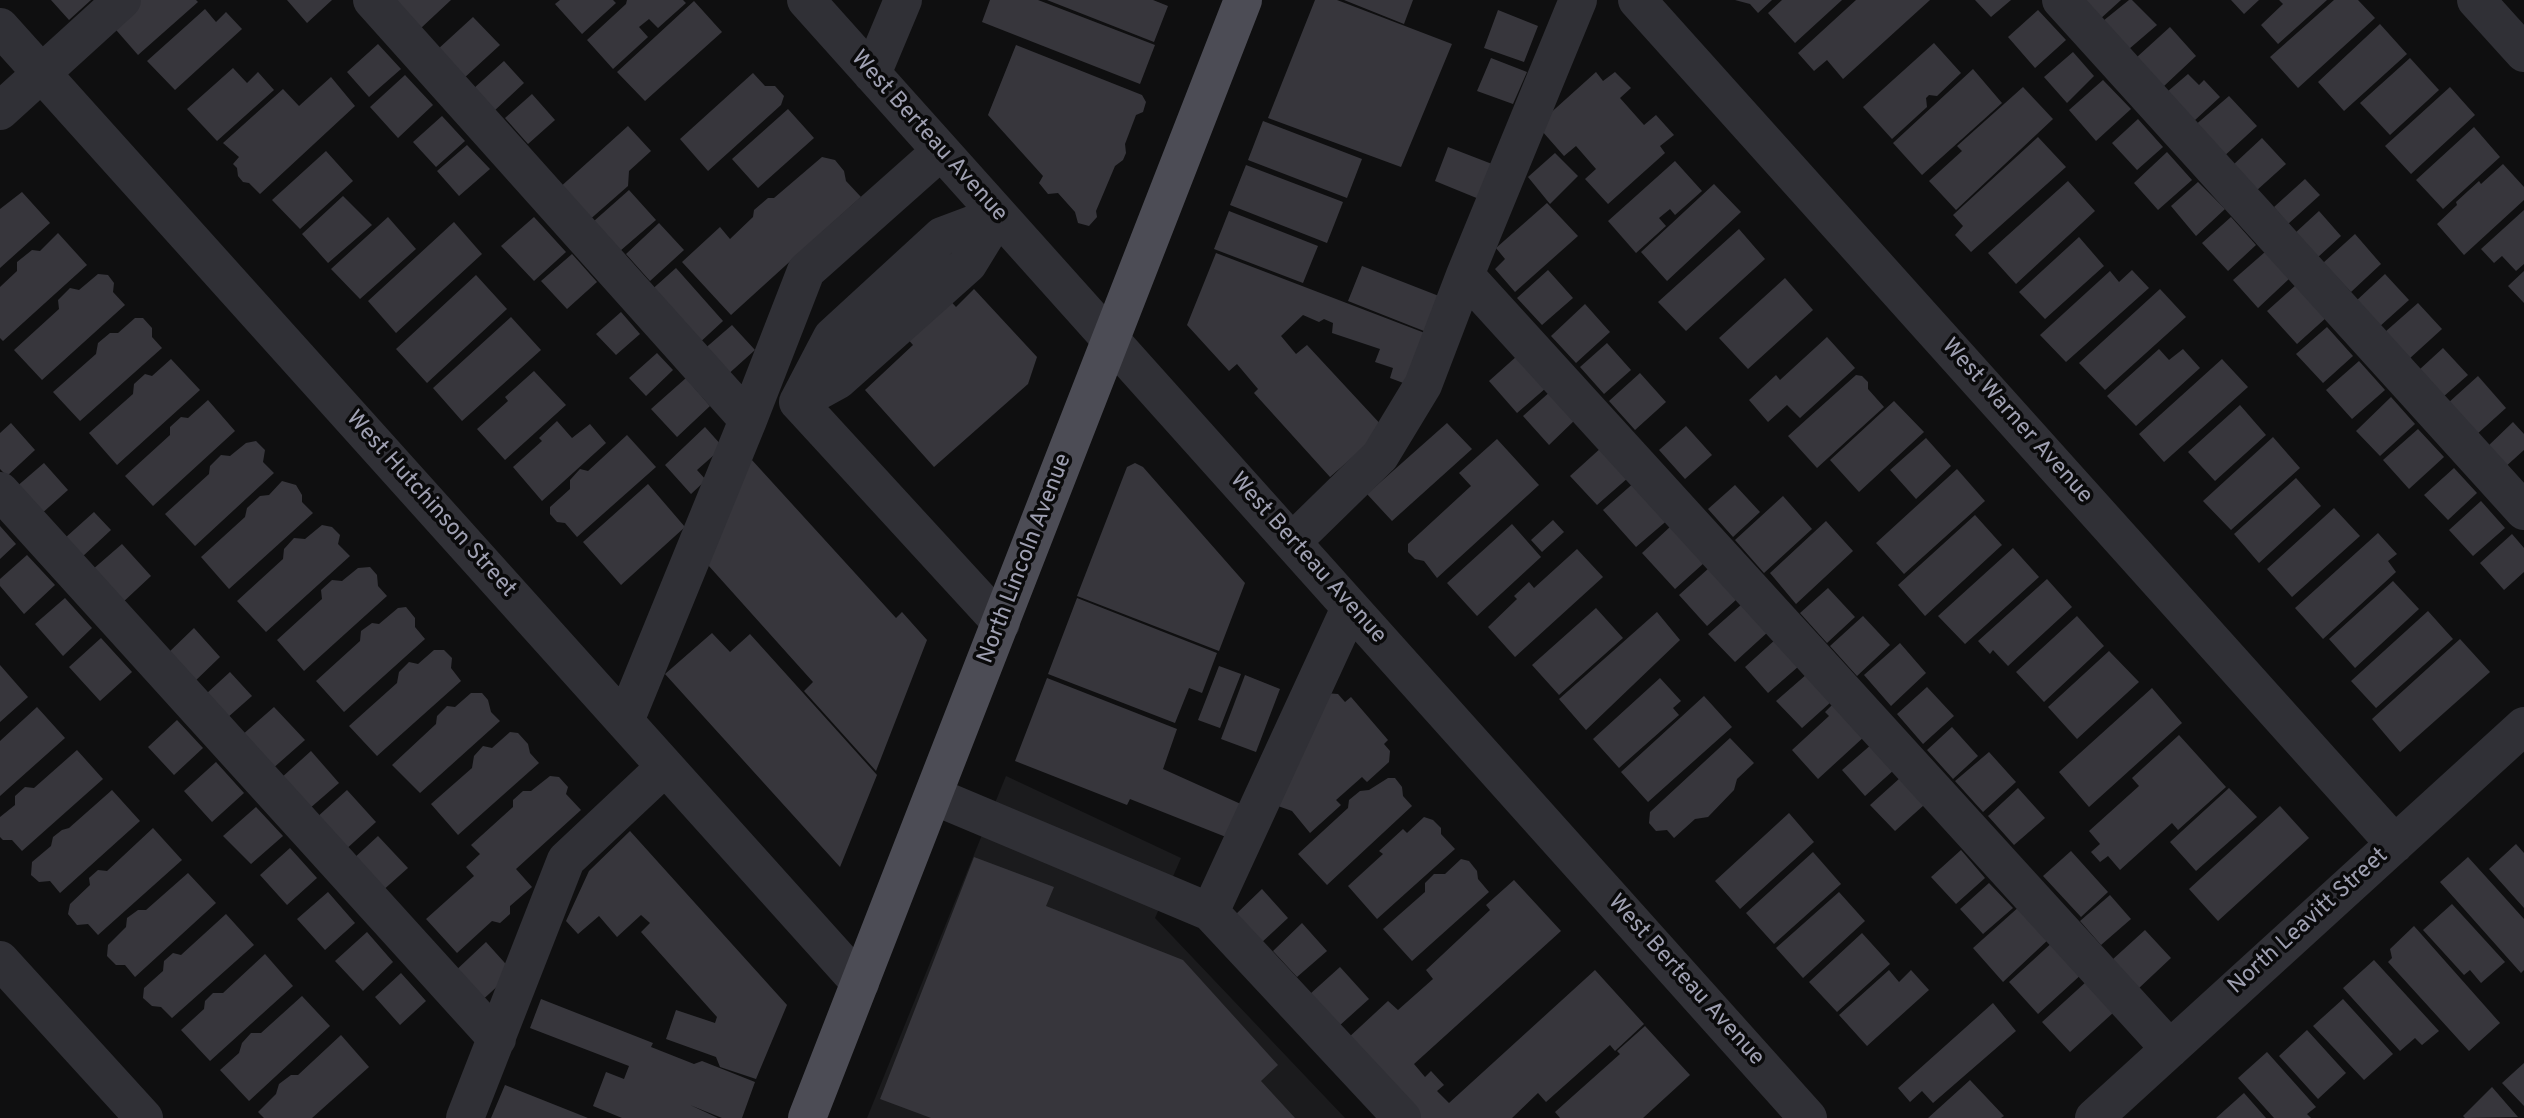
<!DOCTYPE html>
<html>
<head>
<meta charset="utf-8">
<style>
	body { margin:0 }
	canvas { display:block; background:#0f0f10 }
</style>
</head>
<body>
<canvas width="2524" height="1118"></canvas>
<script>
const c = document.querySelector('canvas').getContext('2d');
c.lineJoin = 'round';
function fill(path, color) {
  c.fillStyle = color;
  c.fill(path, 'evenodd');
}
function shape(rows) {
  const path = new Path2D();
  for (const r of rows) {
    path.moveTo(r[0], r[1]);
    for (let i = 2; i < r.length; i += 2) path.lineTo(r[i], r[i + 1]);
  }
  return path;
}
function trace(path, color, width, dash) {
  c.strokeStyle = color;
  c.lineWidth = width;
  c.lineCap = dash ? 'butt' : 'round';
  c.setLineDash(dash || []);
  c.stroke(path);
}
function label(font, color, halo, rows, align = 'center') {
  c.font = font + ' Overpass,sans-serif';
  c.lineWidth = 7;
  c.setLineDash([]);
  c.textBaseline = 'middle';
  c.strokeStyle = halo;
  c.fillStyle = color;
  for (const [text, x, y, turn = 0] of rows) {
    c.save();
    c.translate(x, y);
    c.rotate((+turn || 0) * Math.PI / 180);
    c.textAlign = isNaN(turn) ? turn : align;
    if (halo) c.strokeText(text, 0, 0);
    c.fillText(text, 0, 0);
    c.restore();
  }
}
const built = shape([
	[1006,776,1181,858,1155,918,1345,1118,867,1118]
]);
const building = shape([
	[51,0,91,0,69,20],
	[135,0,196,0,198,2,138,55,110,23],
	[287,0,332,0,307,23],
	[395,0,451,0,421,28],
	[560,0,613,0,616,3,582,34,555,4],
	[627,0,683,0,686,3,658,28,649,19,639,27,648,37,613,69,587,40,626,4],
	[990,0,1038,0,1155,45,1140,84,982,22],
	[1047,0,1153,0,1168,6,1154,42],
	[1315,0,1337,0,1452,44,1401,167,1268,118],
	[1344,0,1413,0,1404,24],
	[1735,0,1772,0,1758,13,1750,4],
	[1782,0,1842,0,1795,43,1768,13],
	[1856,0,1930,0,1843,79,1827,60,1814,71,1798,53],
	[1975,0,2011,0,1991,17],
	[2081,0,2121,0,2099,20],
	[2129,0,2132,0,2157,25,2129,49,2103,21],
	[2231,0,2259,0,2244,14],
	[2279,0,2327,0,2278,44,2261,25,2283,4],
	[2334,0,2358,0,2375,18,2298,88,2270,57],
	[694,1,722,32,645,101,617,72],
	[205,9,216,22,226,12,242,29,175,90,147,61],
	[1498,10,1538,26,1524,62,1484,48],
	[2038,10,2066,40,2035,68,2008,37],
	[473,17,500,45,463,79,437,50],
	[2380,24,2407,54,2344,111,2318,82],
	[2170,27,2196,56,2163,87,2137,57],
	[1934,43,1961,73,1937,96,1929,95,1926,98,1927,107,1892,139,1863,107],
	[378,44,401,69,369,97,347,72],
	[1016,45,1142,95,1146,102,1143,112,1136,115,1125,144,1126,153,1123,160,1115,166,1096,211,1097,217,1089,226,1078,223,1075,212,1058,193,1048,194,1039,183,1043,176,988,115],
	[2073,52,2094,76,2067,103,2044,77],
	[1491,58,1527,72,1513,104,1477,91],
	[2410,58,2439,90,2390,135,2360,103],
	[504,61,524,83,493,112,473,89],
	[233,68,247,83,258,72,274,90,217,141,187,109],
	[1973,69,2002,103,1922,175,1893,143],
	[1596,72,1603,81,1615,72,1631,88,1620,98,1644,125,1656,115,1674,135,1660,146,1665,153,1608,204,1585,179,1596,169,1576,146,1564,156,1542,131,1546,117],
	[753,73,765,86,775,86,784,96,781,105,708,171,680,139],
	[2188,74,2199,85,2204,80,2220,97,2194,121,2167,92],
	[405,75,433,105,398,138,370,107],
	[331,77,355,106,260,194,249,183,243,182,238,176,237,168,233,164,239,157,223,143,283,89,299,106],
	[2103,80,2131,109,2096,141,2069,110],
	[2023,87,2053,119,1956,210,1929,181,1962,151,1957,146],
	[2450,87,2475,115,2411,174,2385,146],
	[532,94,555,120,528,144,505,118],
	[2229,96,2257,126,2221,159,2193,127],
	[788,109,814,138,758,188,732,159],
	[442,116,465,141,436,167,413,142],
	[2138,119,2163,147,2137,170,2112,143],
	[1263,121,1362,159,1347,198,1248,160],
	[628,126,651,151,629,171,628,186,587,222,558,189],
	[2474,127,2500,157,2443,209,2416,180],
	[2038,137,2066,167,1971,252,1955,235,1963,226,1953,215],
	[2262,138,2286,164,2256,191,2233,165],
	[467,145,490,169,459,196,437,171],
	[1448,147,1492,164,1479,199,1435,181],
	[326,151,353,181,300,229,272,200],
	[2167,152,2192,180,2158,210,2134,183],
	[1555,153,1578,176,1550,204,1528,177],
	[822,157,835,160,844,171,846,181,861,197,731,315,682,262,720,227,730,239,753,217,754,210,768,198,774,198],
	[1675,161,1702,191,1675,215,1670,209,1659,218,1666,226,1636,253,1608,221],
	[2503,164,2524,187,2524,200,2464,255,2437,224,2457,205,2456,202,2479,181,2481,184],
	[1246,165,1343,202,1327,243,1230,205],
	[2305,179,2320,195,2288,224,2274,207],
	[2068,181,2095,211,2016,284,1988,253],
	[2198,182,2225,209,2196,236,2171,206],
	[1714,184,1741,212,1667,281,1641,252],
	[629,190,656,220,620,251,594,221],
	[22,192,50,223,0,268,0,209],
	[343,196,372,225,328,263,302,234],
	[1547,203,1578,236,1515,292,1495,269,1505,259,1496,248],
	[2524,210,2524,264,2516,271,2502,256,2494,263,2481,249],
	[1229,211,1318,246,1303,283,1214,249],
	[2319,211,2341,236,2317,258,2294,234],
	[388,217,416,249,360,299,331,269],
	[534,217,566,252,534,281,501,246],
	[2231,217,2256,245,2228,271,2202,243],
	[454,222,482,254,396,333,368,301],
	[659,223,684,250,650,281,626,254],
	[1739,229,1765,259,1686,331,1658,302],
	[58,233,87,265,3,341,0,338,0,287,17,271,17,262,32,250,40,251],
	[2355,234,2381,264,2351,292,2323,263],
	[2079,237,2104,266,2045,319,2019,292],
	[2265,252,2290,278,2258,308,2233,280],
	[1216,253,1430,335,1406,384,1390,378,1393,368,1375,362,1380,349,1332,333,1333,323,1324,319,1319,322,1303,315,1281,336,1296,354,1307,345,1385,429,1330,477,1254,393,1258,389,1237,364,1229,371,1187,325],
	[572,254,597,282,567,309,541,281],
	[909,256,956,307,974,289,1037,357,1028,384,934,467,865,390,913,345,869,295],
	[1362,266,1444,298,1429,333,1348,301],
	[676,268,723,321,696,346,648,293],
	[1548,270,1573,298,1542,325,1517,298],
	[2132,270,2149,288,2066,362,2040,335,2110,271,2119,282],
	[2524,271,2524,303,2508,286],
	[98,274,108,275,114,283,113,292,125,305,42,380,14,350,59,309,58,300,70,288,79,290],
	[2385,274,2409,300,2379,327,2356,301],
	[476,275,507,309,427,383,396,349],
	[1785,278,1813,310,1748,369,1719,338],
	[2296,285,2327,317,2297,344,2267,311],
	[2160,289,2186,317,2105,390,2079,363],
	[2418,303,2442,329,2409,359,2385,332],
	[1585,304,1610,332,1576,363,1551,336],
	[621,312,640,334,616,355,596,334],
	[511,317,541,350,462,421,433,388],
	[135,318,143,318,152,328,152,337,162,348,80,421,53,392,96,354,98,343,110,333,118,333],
	[732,325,755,350,725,377,702,351],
	[2327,327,2353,356,2323,383,2296,354],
	[1827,337,1855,368,1800,418,1787,405,1768,422,1749,400,1776,375,1780,380],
	[1607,343,1631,370,1604,394,1580,367],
	[2443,348,2468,375,2443,397,2419,370],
	[2159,349,2169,360,2183,349,2200,368,2136,426,2107,396],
	[657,353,673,370,646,396,629,378],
	[1517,356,1546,388,1517,413,1489,381],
	[171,359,200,390,117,465,89,433,133,394,134,384,145,374,152,376],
	[2222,359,2248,387,2164,462,2139,434],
	[2359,361,2385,390,2352,419,2326,390],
	[534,371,566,405,505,460,477,429,508,401,505,397],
	[1640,373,1666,402,1635,430,1609,401],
	[1856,375,1862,376,1868,382,1868,389,1884,407,1817,468,1788,436],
	[2478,376,2506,408,2476,435,2447,404],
	[686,378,710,406,677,437,651,409],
	[1552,390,1577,418,1549,445,1523,416],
	[2391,397,2415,424,2380,456,2356,431],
	[208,400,235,431,153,506,125,476,170,435,170,427,181,417,188,418],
	[1894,401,1924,432,1859,492,1830,460],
	[2240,405,2266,435,2215,481,2188,452],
	[557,421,572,438,590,424,606,443,542,501,513,467,542,441,539,438],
	[2513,422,2524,434,2524,450,2504,468,2486,448],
	[11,423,35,450,7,476,0,469,0,433],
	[1447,423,1472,449,1392,521,1367,494],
	[1686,426,1712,455,1685,479,1659,450],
	[705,427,723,447,697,470,706,480,691,494,665,465],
	[2418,429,2444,457,2409,489,2383,460],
	[627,435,656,467,577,537,565,523,557,522,550,514,550,507,570,489,570,480,580,469,588,471],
	[2273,437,2300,468,2231,530,2203,501],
	[1926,438,1951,466,1916,499,1890,470],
	[1497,439,1539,485,1437,578,1424,561,1415,559,1408,552,1408,544,1471,486,1459,473],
	[256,441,265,450,263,462,274,473,195,546,165,514,209,474,210,466,221,455,230,456,246,443],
	[1602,447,1629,477,1597,505,1570,476],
	[751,459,896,618,902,612,927,640,876,771,804,691,813,682,708,565],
	[44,463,68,490,40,515,15,488],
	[1135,463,1143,467,1245,583,1219,651,1077,596,1127,467],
	[2454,468,2477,493,2448,520,2424,495],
	[1957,469,1985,501,1904,574,1876,543],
	[2296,478,2321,506,2259,563,2234,534],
	[282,481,296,485,302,495,302,502,313,513,229,589,201,557,245,517,247,508,260,496,269,495],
	[1636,481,1670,518,1636,547,1603,510],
	[648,484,685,527,621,585,583,542],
	[1735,485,1760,512,1733,537,1708,509],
	[1783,496,1812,529,1764,573,1735,540],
	[2481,501,2505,528,2473,556,2449,530],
	[2334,508,2360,536,2292,597,2267,569],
	[94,512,111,530,82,557,65,538],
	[1975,515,2002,545,1925,616,1898,585],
	[1553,520,1564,532,1542,552,1531,540],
	[1826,521,1853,551,1796,604,1770,573],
	[1512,524,1541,557,1477,616,1447,583],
	[322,525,332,527,340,535,338,544,350,556,266,632,237,601,283,559,284,549,294,538,305,539],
	[0,526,16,544,0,559],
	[1671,526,1704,563,1675,589,1642,553],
	[2378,533,2397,554,2388,561,2396,572,2323,639,2295,608],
	[2512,534,2524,548,2524,572,2504,590,2480,563],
	[122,544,151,576,121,604,92,570],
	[2013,548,2039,577,1965,644,1938,616],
	[1577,549,1603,577,1515,657,1488,627,1517,599,1514,596,1529,582,1534,588],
	[27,555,55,585,24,614,0,586,0,579],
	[370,567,377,575,378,586,387,596,304,671,277,640,322,599,321,590,332,580,342,581,358,568],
	[1709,568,1737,599,1707,626,1679,595],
	[2047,579,2072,607,2008,666,1993,650,1990,654,1978,641],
	[2393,581,2419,609,2355,668,2329,639],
	[1828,588,1855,617,1827,643,1800,613],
	[65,598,92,628,63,656,35,624],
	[1077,598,1217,653,1202,693,1189,688,1175,723,1048,674],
	[1742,604,1769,631,1735,662,1708,634],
	[406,607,415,618,415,627,425,639,344,712,316,681,360,641,361,631,372,623,379,624,398,608],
	[1596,608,1623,638,1559,695,1532,665],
	[2428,611,2453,639,2376,708,2351,681],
	[1657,612,1680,640,1586,730,1559,699],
	[1863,616,1890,645,1857,676,1830,646],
	[2077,616,2104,646,2044,702,2016,672],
	[194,628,220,657,192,684,166,655],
	[712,633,730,652,750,634,877,775,840,867,665,674],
	[101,638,132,672,100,701,69,667],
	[1776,639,1799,666,1768,693,1745,667],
	[2460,639,2490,672,2400,752,2372,719],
	[1900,643,1926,673,1891,706,1864,675],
	[434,650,444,650,452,658,451,668,461,681,377,756,349,726,397,683,399,672,409,662,418,664],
	[2109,651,2139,682,2077,739,2048,707],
	[0,665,28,697,0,722],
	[1219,666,1241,674,1220,728,1198,720],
	[230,672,252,696,227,718,206,694],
	[1807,674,1831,702,1802,728,1776,701],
	[1245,675,1280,689,1256,752,1221,739],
	[1047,678,1177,729,1163,769,1243,805,1231,839,1130,799,1127,805,1015,761],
	[1660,678,1681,701,1673,708,1679,715,1619,768,1593,739],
	[1927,687,1954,716,1923,744,1897,714],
	[2152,688,2182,723,2089,807,2059,772],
	[471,693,482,693,488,700,491,712,500,721,420,793,392,765,436,724,437,716,447,706,455,707],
	[1325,693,1338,694,1345,702,1351,697,1388,740,1384,744,1390,751,1389,762,1367,782,1362,777,1336,800,1341,805,1310,833,1292,811,1278,806],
	[1704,696,1732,727,1648,802,1621,772],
	[1836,701,1866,735,1818,779,1792,750,1829,716,1825,712],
	[37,707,65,738,0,796,0,741],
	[274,707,305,740,271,770,241,736],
	[177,720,203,748,174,775,148,747],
	[1952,727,1978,756,1953,779,1927,750],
	[510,732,518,733,528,744,530,753,539,763,458,835,431,804,472,768,474,756,483,746,492,748],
	[2179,735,2226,787,2178,830,2172,823,2120,870,2108,856,2100,862,2091,852,2100,844,2089,831,2139,786,2132,778],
	[1730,738,1754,763,1737,779,1734,790,1708,817,1695,819,1674,838,1667,830,1656,831,1649,823,1650,812],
	[1872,744,1895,769,1865,796,1842,770],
	[77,750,103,779,22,851,12,840,3,840,0,837,0,817,15,805,15,796,25,787,34,788],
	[311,751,339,783,309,809,280,779],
	[1989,752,2016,782,1983,812,1955,781],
	[216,762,244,793,212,822,184,791],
	[550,776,559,777,568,787,566,794,581,810,516,869,532,887,510,906,510,914,500,923,492,921,457,953,426,919,474,876,466,867,480,854,471,845,513,807,513,800,523,791,531,791],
	[1388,778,1395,778,1402,787,1403,796,1412,806,1327,885,1298,854,1348,808,1349,800,1360,791,1369,790],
	[1900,778,1924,805,1895,831,1870,805],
	[2018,788,2045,818,2014,845,1988,816],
	[2229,788,2257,817,2196,871,2170,842],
	[112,790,140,821,60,893,50,881,39,882,31,875,32,862,51,846,53,837,62,830,69,828],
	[347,790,376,822,344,851,315,819],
	[2280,806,2309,838,2218,921,2189,889],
	[256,807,283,836,251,864,223,836],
	[1789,813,1814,842,1740,909,1715,881],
	[1424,817,1433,820,1441,828,1441,834,1455,849,1377,919,1348,886,1383,854,1379,851,1403,829,1407,833],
	[153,828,182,860,98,935,88,924,77,925,68,914,70,904,90,885,89,878,98,870,107,871],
	[630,831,787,1005,756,1079,720,1067,716,1057,666,1039,676,1010,715,1023,717,1017,641,932,650,923,641,915,617,937,599,916,578,934,566,921,589,871],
	[378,836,408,868,381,892,352,860],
	[2516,844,2524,853,2524,908,2489,869],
	[290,848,317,878,287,905,260,875],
	[1961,850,1985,878,1956,904,1931,877],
	[2071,851,2108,892,2081,917,2043,876],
	[1813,852,1841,884,1774,944,1746,913],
	[974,857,1054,887,1046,906,1183,960,1278,1065,1261,1081,1295,1118,931,1118,880,1099],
	[2468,857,2524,919,2524,970,2521,973,2440,882],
	[1461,859,1469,861,1477,871,1478,879,1489,892,1412,961,1383,929,1425,892,1425,883,1434,874,1445,874],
	[188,873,216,903,135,977,125,965,116,965,107,956,108,945,126,927,127,918,138,910,146,910],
	[1514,880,1561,931,1414,1064,1425,1077,1431,1071,1444,1085,1437,1091,1449,1103,1595,970,1644,1024,1615,1051,1610,1045,1546,1102,1538,1093,1512,1118,1418,1118,1347,1039,1388,1001,1398,1010,1433,979,1426,970,1490,910,1486,905],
	[1989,883,2013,908,1983,934,1960,909],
	[1262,889,1288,918,1260,944,1234,916],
	[328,892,355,923,325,950,297,919],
	[1839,892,1865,921,1803,978,1776,948],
	[2110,895,2131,919,2101,945,2080,921],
	[2452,904,2505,962,2481,983,2470,970,2464,975,2423,930],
	[2021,905,2050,938,2003,982,1973,948],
	[226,914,254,945,172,1018,161,1007,152,1006,143,998,144,988,163,971,164,961,173,953,181,955],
	[1302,923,1327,951,1297,977,1273,951],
	[2414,926,2500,1023,2469,1051,2388,962,2392,958,2390,949],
	[2145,930,2171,958,2138,989,2112,960],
	[367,932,393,962,363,991,335,961],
	[1862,933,1890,964,1837,1012,1809,982],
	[2055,940,2084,972,2038,1014,2009,982],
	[486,942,513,972,478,1004,452,974],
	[265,954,293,986,210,1061,181,1030,204,1009,205,1001,213,993,223,993],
	[2374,960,2439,1031,2422,1045,2415,1038,2400,1051,2343,988],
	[1340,967,1369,999,1339,1026,1310,994],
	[1889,970,1899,982,1911,970,1929,990,1867,1046,1839,1015],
	[401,973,426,1001,400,1025,375,997],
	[2087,981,2114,1012,2070,1052,2042,1022],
	[302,996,330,1026,249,1101,220,1070,239,1053,242,1043,251,1033,261,1033],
	[541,999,653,1043,651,1047,694,1064,702,1061,755,1082,742,1118,722,1118,690,1105,718,1118,622,1118,593,1106,606,1072,624,1079,629,1066,530,1028],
	[2343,999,2393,1054,2364,1080,2313,1026],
	[1993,1003,2016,1031,1933,1103,1922,1091,1910,1102,1898,1088],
	[1645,1026,1690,1075,1643,1118,1560,1118,1555,1112,1620,1054,1617,1051],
	[2307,1030,2346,1073,2318,1099,2279,1056],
	[341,1035,369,1067,312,1118,264,1118,258,1112,276,1094,279,1084,291,1075,298,1075],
	[2267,1052,2316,1107,2307,1114,2311,1118,2274,1118,2238,1078],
	[2524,1063,2524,1106,2502,1083],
	[1970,1080,2004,1116,2001,1118,1928,1118],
	[505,1085,588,1118,491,1118],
	[2492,1087,2518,1117,2465,1118,2463,1116],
	[2244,1093,2266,1118,2216,1118]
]);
const minor = shape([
	[372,0,748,420],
	[806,0,1808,1118],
	[1637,0,2395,844],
	[2061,0,2524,511],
	[2476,0,2524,53],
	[0,27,860,983],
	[872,74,903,0],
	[0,111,122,0],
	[1465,275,2170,1049],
	[798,402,1001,623],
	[798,402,832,337,942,236,998,215],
	[798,402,838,380,968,264,998,215],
	[0,491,497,1039],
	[1292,542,1380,456,1423,385,1465,275,1578,0],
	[625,721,748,420,806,271,941,151],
	[934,796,1210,912,1402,1118],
	[1210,912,1350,608],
	[0,960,144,1118],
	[465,1118,566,860,665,767],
	[2094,1118,2524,726]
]);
const major = shape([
	[807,1118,1243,0]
]);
const streetNames = [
	["West Berteau Avenue",928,137,48],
	["West Warner Avenue",2016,422,48],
	["West Hutchinson Street",430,505,48],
	["North Lincoln Avenue",1026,559,-69],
	["West Berteau Avenue",1307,559,48],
	["North Leavitt Street",2309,922,-42],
	["West Berteau Avenue",1685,981,48]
];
fill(built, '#1b1b1d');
fill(building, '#37363c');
trace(minor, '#303036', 38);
trace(major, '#4c4c55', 38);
label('23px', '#9fa0b2', '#0a0a0b', streetNames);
</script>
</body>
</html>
